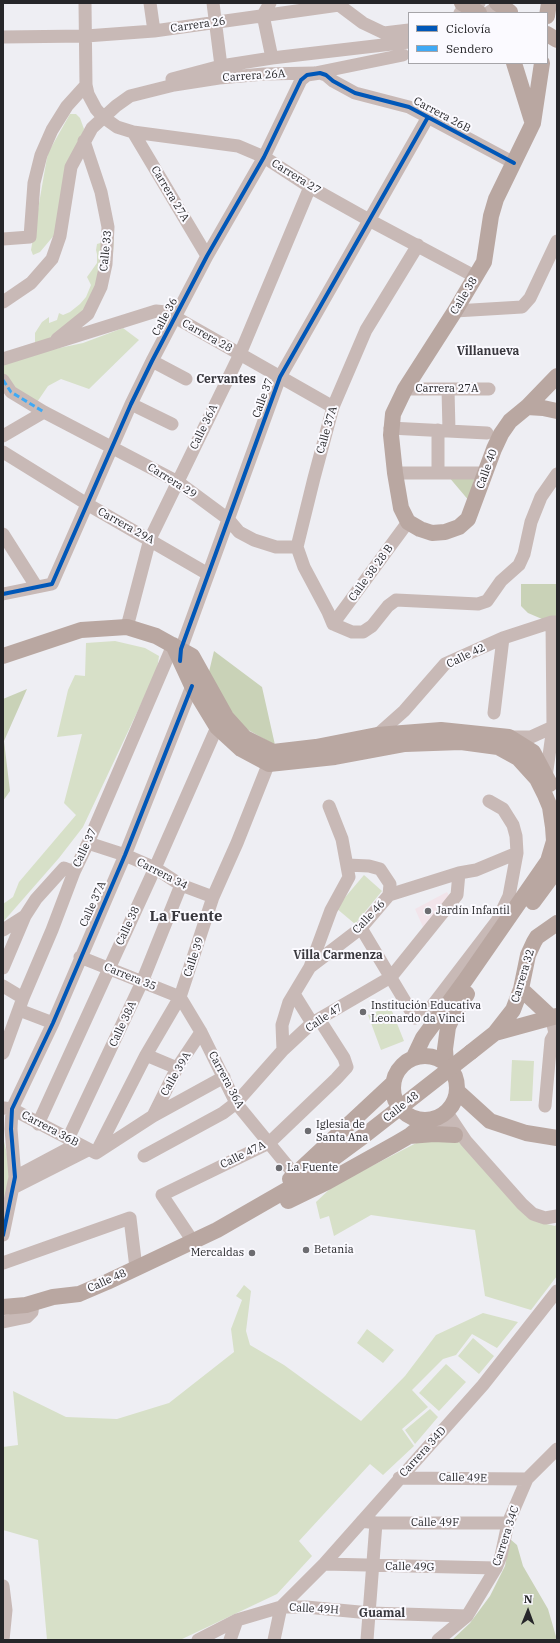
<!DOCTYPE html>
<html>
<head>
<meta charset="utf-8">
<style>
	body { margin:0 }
	#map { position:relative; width:560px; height:1643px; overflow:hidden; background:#eeeef3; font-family:"IBM Plex Serif",serif }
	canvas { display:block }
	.frame { position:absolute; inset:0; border:4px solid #262629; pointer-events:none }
	.legend { position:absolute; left:408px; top:12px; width:140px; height:52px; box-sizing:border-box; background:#fbfaff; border:1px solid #a6a5a9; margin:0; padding:5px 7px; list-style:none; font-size:12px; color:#262629 }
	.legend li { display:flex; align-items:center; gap:8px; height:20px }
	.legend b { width:20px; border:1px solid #a6a5a9 }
	.north { position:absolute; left:508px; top:1591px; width:40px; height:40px; -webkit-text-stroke:3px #fbfaff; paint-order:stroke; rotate:1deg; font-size:11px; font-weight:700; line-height:16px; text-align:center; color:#262629 }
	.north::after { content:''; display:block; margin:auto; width:14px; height:18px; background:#262629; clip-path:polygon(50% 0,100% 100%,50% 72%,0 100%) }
</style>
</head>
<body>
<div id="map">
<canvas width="560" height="1643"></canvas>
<div class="frame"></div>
<ul class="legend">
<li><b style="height:5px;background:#0057b8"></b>Ciclovía</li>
<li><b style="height:5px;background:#3fa9f5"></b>Sendero</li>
</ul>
<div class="north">N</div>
</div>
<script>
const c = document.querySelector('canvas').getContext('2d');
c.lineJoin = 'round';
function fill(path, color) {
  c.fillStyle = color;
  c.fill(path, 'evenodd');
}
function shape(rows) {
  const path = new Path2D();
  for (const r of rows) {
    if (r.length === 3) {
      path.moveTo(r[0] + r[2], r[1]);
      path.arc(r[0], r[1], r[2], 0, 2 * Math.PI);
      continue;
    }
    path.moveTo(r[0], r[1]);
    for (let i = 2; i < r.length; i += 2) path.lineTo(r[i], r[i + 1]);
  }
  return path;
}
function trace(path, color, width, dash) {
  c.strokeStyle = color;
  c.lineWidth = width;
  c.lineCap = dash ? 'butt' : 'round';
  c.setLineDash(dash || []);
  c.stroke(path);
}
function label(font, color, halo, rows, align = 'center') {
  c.font = font + ' "IBM Plex Serif",serif';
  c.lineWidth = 4;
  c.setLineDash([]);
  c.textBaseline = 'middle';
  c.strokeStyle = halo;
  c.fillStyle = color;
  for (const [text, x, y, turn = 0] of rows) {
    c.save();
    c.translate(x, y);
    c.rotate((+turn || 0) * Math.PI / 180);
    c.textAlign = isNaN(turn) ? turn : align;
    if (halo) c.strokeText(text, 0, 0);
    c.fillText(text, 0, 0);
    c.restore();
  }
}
const education = shape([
	[447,892,451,899,423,927,415,909]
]);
const green = shape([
	[70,114,76,114,80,118,84,129,56,233,40,252,33,255,31,250,46,163,48,153],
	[112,228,114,240,113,254,82,319,44,343,35,342,35,333,42,322,49,317,49,323,57,320,59,313,63,315,70,312,80,304,86,297,91,285,87,277,97,263,97,254,96,250,97,244,104,242],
	[123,328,139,340,89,389,61,379,48,386,33,408,13,395,3,372,3,362,45,351,83,343],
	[115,641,145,648,159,656,157,670,83,827,59,858,3,922,3,904,13,897,19,882,76,815,64,803,82,734,57,737,68,690,75,675,85,676,86,643],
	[364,875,382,891,355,924,336,908],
	[390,1006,404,1041,381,1050,368,1015],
	[512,1060,534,1061,532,1101,510,1101],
	[3,1137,13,1180,3,1224],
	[424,1139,458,1140,531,1220,555,1226,557,1224,557,1276,531,1310,485,1296,475,1230,371,1215,334,1236,329,1216,320,1219,316,1202,333,1186],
	[244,1285,251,1291,246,1331,250,1345,284,1365,361,1421,405,1376,436,1335,483,1313,518,1322,497,1348,472,1334,456,1355,443,1359,412,1390,428,1407,402,1429,414,1446,383,1475,370,1464,299,1541,312,1556,277,1594,180,1640,47,1640,38,1540,3,1530,3,1447,18,1445,13,1391,66,1417,117,1419,169,1403,234,1352,231,1329,242,1300,236,1296],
	[367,1329,394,1350,383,1363,357,1343],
	[473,1338,494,1356,479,1374,458,1356],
	[446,1364,466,1382,439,1411,419,1393],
	[430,1409,438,1417,415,1444,405,1430]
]);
const forest = shape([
	[475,474,470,502,448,476],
	[521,584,557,584,557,618,542,619,528,613,521,606],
	[214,651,262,687,275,745,241,726,208,676],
	[27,689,4,741,10,791,3,801,3,699],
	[510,1539,517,1545,523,1566,548,1609,557,1640,452,1640,470,1623,490,1596,505,1566]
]);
const minor = shape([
	[85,3,86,85,88,94,96,109,103,117,117,127,133,132,238,146,264,157,310,187,369,220,476,277],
	[150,3,154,31],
	[213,3,221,66],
	[270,3,263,15,272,58],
	[460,13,479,3],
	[488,13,502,3],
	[3,37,86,36,154,31,339,5,363,23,384,33,409,30],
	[172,79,221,66,272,58,409,42],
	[133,132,207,256],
	[3,239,30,237,34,183,41,155,52,130,67,106,86,85],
	[3,302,31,283,52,259,60,236,71,167,92,128,116,106,130,96,174,85,219,78,264,74,315,73,403,55],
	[455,311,522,307,530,298,557,241],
	[57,339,88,314,101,287,106,264,108,227,101,192,84,141],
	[3,359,156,311,166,312,333,407],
	[152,361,186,379],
	[3,380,11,392,44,412,178,482,228,519,239,532,254,540,276,547,297,547],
	[405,389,489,389],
	[448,389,449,431],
	[131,404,172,424],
	[390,428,487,433],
	[438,430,438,473],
	[3,436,44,412],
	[3,452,87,504,208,574],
	[395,473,485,473],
	[3,534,36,586],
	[3,594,52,584,131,404,152,361,207,256,264,157,301,80,307,75,320,73,326,75,333,81,355,93,409,107,514,163],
	[333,624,328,612,304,567,297,547,314,478,333,407,366,330,418,245],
	[333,624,352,632,363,632,372,626,388,606,396,600,478,604,487,601,501,581,519,565,524,554,531,522,541,497,557,474],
	[333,624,408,522],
	[127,627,150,539,240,354,310,187],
	[180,659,181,649,280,377,428,117],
	[494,713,503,638],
	[377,735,404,711,445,664,503,638,552,622,557,622],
	[509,737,531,737,553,727],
	[546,777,553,727,552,622],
	[88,843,125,855,155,868,181,885,213,897],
	[347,865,369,866,380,869,390,884,389,895],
	[389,895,459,873,476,870,517,853],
	[361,928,415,1018,432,1006,497,921,509,896,517,853,516,836,513,825,503,809,489,801],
	[3,930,25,916],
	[80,957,180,997],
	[310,967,361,928,389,895],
	[3,968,25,916,36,899,64,868,74,872],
	[3,986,23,998],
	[294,994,312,1023],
	[180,997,201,1032,236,1103,295,1175],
	[19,1010,53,1023],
	[283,1050,282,1025,289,1002,310,967,331,910,349,877,342,839,329,806],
	[3,1053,23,998,52,930,74,872,88,843,173,645],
	[146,1055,177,1068],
	[545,1106,551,1040,555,1033,551,1017],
	[4,1108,12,1109,96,1153],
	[446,1111,466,1141,522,1204,533,1214,545,1218,557,1216],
	[153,1116,177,1068,201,1032],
	[433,1119,457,1136],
	[38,1124,155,868,217,727],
	[68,1139,142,982,181,885],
	[96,1153,146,1055,180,997,213,897,237,843,272,755],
	[96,1153,153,1116,224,1077],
	[144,1156,223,1113,236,1103,283,1050,312,1023,391,977,457,895,459,873],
	[15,1177,77,1144],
	[13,1188,88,1150],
	[3,1235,15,1177,11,1129,12,1109,53,1023,125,855,192,686],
	[190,1237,162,1195,269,1143,336,1079,347,1067,344,1058,319,1019],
	[3,1263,130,1218,136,1268],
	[3,1322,27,1317,32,1312,33,1303],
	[399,1478,527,1479],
	[362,1521,376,1523,508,1523],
	[324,1564,496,1568],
	[3,1586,6,1610,3,1640],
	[281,1607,324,1564,483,1385,557,1291],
	[198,1640,237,1620,281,1607,306,1607,370,1613,467,1616],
	[230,1640,237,1620],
	[274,1640,281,1607],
	[367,1640,376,1523],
	[438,1640,467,1616,496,1568,501,1556,508,1523,527,1479,557,1449]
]);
const major = shape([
	[547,16,549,3],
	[547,34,557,40],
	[514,63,532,121],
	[542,63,533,123,496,199,491,216,484,262,455,311,405,389,393,414,391,435,395,473,401,508,408,522,420,529,432,533,445,532,459,527,468,519,494,449,501,434,510,421,527,407,557,376],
	[527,407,543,408,557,411],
	[173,645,192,686,217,727,241,749,269,764,335,757,405,744,461,742,498,747,518,758,537,779,545,795,550,807,553,827,554,841,548,861,464,982,423,1038,414,1057],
	[3,656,81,630,127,627,156,636,192,656,226,717,245,738,273,752,316,747,377,735,441,730,509,737,533,752,550,784],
	[533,902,550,879,557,863],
	[521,989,551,1017],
	[495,1033,557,1016],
	[471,1052,495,1033,513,1010,521,989,528,955,534,942,537,937,557,923],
	[425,1088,32],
	[446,1063,445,1049,448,1027,453,1016,467,994],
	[457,1091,490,1121,526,1133,557,1138],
	[409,1136,434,1134,455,1135],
	[290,1179,392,1084],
	[288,1201,327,1182,397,1143,409,1136,428,1120],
	[3,1307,26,1305,53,1297,79,1294,107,1282,217,1230,304,1180,365,1135]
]);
const majorBridge = shape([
	[462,3,479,13],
	[497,3,510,12],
	[365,1135,471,1052]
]);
const quiet = shape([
	[3,380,11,392,44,412]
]);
const cycleway = shape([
	[3,594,52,584,131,404,152,361,207,256,264,157,301,80,307,75,320,73,326,75,333,81,355,93,409,107,514,163],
	[180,661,181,649,280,377,428,117],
	[3,1235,15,1177,11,1129,12,1109,53,1023,125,855,192,686]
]);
const markers = [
	[428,911,4,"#6c6c70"],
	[363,1012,4,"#6c6c70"],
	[308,1131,4,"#6c6c70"],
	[279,1168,4,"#6c6c70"],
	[306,1250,4,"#6c6c70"],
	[252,1253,4,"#6c6c70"]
];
const streetNames = [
	["Carrera 26",198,25,-8],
	["Carrera 26A",254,76,-4],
	["Carrera 26B",442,115,28],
	["Carrera 27",296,177,32],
	["Carrera 27A",170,194,59],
	["Calle 33",106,251,-84],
	["Calle 38",464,296,-59],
	["Calle 36",165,317,-62],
	["Carrera 28",207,336,29],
	["Carrera 27A",447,389],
	["Calle 37",263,398,-70],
	["Calle 36A",204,427,-64],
	["Calle 37A",327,430,-74],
	["Calle 40",487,469,-70],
	["Carrera 29",172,481,32],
	["Carrera 29A",126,526,29],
	["Calle 38 28 B",371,573,-54],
	["Calle 42",466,656,-26],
	["Calle 37",85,848,-65],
	["Carrera 34",162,874,27],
	["Calle 37A",93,904,-66],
	["Calle 46",369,917,-47],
	["Calle 38",128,926,-65],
	["Calle 39",194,957,-71],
	["Carrera 32",523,976,-73],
	["Carrera 35",130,977,22],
	["Calle 47",324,1018,-34],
	["Calle 38A",123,1024,-65],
	["Calle 39A",176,1074,-60],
	["Carrera 36A",226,1080,62],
	["Calle 48",401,1107,-38],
	["Carrera 36B",50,1129,28],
	["Calle 47A",243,1155,-26],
	["Calle 48",107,1281,-24],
	["Carrera 34D",423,1452,-48],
	["Calle 49E",463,1478,1],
	["Calle 49F",435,1523],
	["Carrera 34C",506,1536,-72],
	["Calle 49G",410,1567,1],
	["Calle 49H",314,1609,3]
];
const poiNames = [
	["Jardín Infantil",436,911],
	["Institución Educativa",371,1006],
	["Leonardo da Vinci",371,1019],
	["Iglesia de",316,1125],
	["Santa Ana",316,1138],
	["La Fuente",287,1168],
	["Betania",314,1250],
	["Mercaldas",244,1253,"right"]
];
const neighbourhoodNames = [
	["Villanueva",488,352],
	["Cervantes",226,380],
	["Villa Carmenza",338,956],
	["Guamal",382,1614]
];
const districtNames = [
	["La Fuente",186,917]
];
fill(education, '#f2e4ea');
fill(green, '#d7e0c8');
fill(forest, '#c9d2b7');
trace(minor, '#c8b9b6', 13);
trace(major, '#b9a7a1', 16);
trace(majorBridge, '#b9a7a1', 16);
trace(quiet, '#3fa9f5', 3, [6, 3]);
trace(cycleway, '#0057b8', 4);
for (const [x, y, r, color] of markers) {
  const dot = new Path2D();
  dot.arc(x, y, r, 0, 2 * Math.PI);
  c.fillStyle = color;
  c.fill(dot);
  trace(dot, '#fbfaff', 1.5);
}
label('11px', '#262629', '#fbfaff', streetNames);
label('11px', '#262629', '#fbfaff', poiNames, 'left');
label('bold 12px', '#39383e', '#fbfaff', neighbourhoodNames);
label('bold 15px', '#39383e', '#fbfaff', districtNames);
</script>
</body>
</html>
